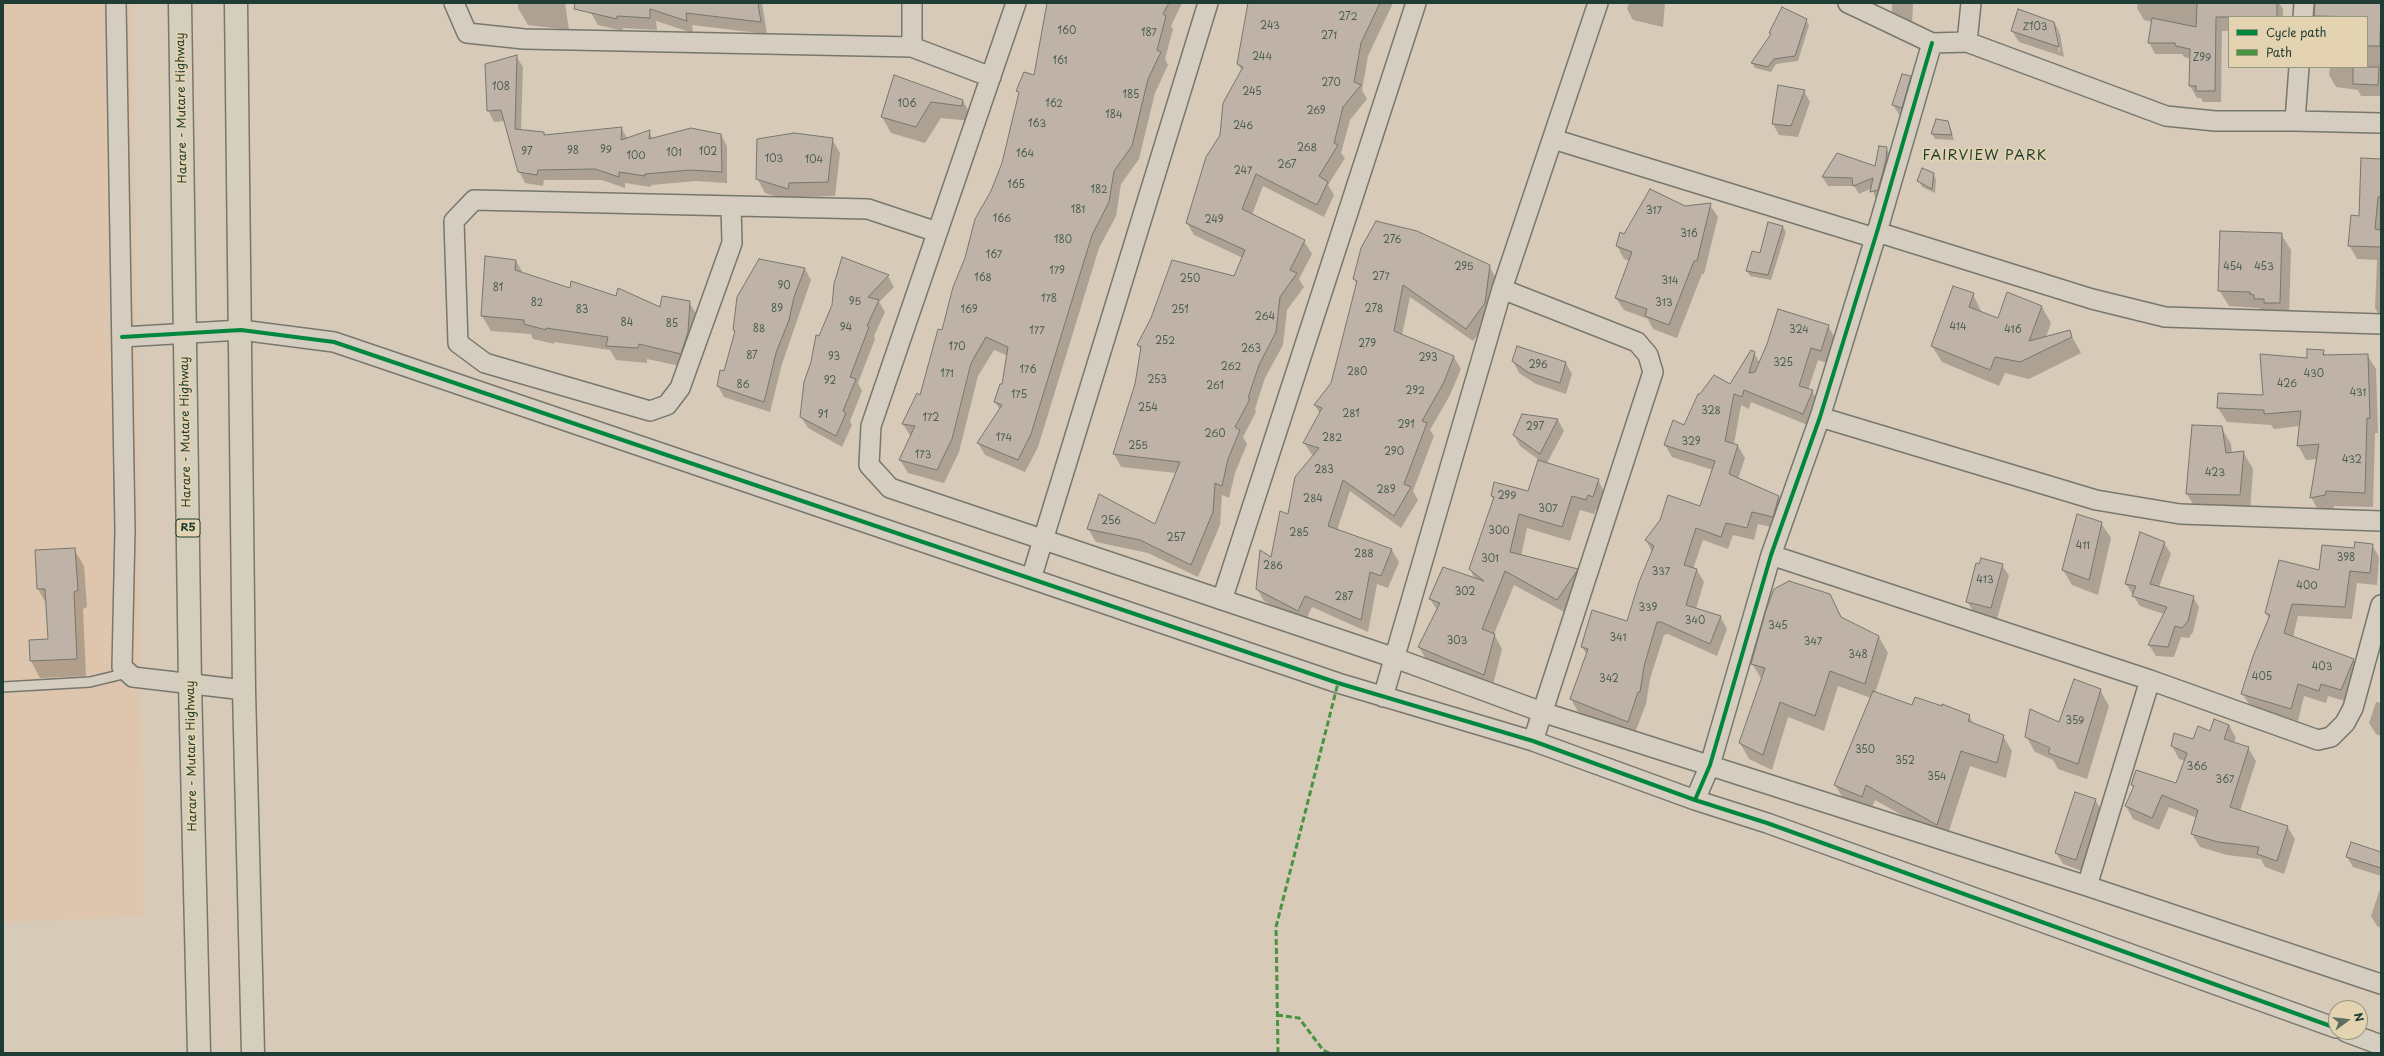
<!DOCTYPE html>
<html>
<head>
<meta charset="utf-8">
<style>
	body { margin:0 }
	#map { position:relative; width:2384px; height:1056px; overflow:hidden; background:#d7cab8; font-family:"Playpen Sans",sans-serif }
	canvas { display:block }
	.frame { position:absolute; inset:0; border:4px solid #1f3d34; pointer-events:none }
	.legend { position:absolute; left:2228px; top:16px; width:140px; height:52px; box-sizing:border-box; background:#e4d3b0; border:1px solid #95977e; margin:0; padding:5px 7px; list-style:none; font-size:12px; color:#1f3d34 }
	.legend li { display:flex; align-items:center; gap:8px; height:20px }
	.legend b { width:20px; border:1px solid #95977e }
	.north { position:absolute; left:2328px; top:1000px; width:40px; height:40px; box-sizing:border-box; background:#e4d3b0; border:1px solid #95977e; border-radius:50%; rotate:75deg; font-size:11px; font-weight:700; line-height:16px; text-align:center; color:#1f3d34 }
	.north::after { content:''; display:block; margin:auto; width:14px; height:18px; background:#5f6e62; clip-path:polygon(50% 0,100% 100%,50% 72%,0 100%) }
</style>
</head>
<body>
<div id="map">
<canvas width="2384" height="1056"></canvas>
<div class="frame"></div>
<ul class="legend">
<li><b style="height:5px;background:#00873e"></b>Cycle path</li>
<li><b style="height:5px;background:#479441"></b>Path</li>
</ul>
<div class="north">N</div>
</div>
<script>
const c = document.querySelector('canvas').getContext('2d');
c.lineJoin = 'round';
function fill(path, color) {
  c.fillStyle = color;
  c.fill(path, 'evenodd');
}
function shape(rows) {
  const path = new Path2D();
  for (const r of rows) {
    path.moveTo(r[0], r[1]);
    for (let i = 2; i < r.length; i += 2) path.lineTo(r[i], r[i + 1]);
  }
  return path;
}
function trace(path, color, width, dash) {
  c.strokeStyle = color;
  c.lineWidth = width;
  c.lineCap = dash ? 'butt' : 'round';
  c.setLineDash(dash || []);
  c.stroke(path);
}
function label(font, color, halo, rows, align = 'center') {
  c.font = font + ' "Playpen Sans",sans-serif';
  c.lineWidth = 3.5;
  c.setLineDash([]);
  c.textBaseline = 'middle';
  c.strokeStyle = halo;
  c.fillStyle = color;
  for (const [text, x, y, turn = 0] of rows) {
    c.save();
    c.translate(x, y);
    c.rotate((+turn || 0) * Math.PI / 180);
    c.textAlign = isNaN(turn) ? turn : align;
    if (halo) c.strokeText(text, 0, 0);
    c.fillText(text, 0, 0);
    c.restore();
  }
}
const built = shape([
	[3,3,132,3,144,917,3,922]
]);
const shadow = shape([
	[518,3,565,3,569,30,528,25,518,8],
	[592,3,762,3,767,34,692,25,693,33,656,21,657,30,623,28,623,31,598,25,591,13],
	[1048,3,1182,3,1171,26,1173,29,1165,59,1168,65,1155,93,1139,159,1121,184,1116,216,1099,248,1038,447,1025,472,985,455,978,443,1000,410,995,402,1003,385,1008,356,994,350,978,376,959,452,944,483,908,473,900,460,911,437,903,424,920,396,1003,163,1020,94,1018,91,1035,77],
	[1249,3,1393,3,1368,56,1362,90,1367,99,1350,120,1341,153,1345,158,1328,185,1334,195,1324,217,1263,186,1252,215,1304,241,1312,254,1299,279,1304,287,1287,310,1283,345,1265,378,1255,409,1256,412,1243,437,1247,444,1235,473,1229,498,1222,495,1220,525,1198,577,1148,553,1096,542,1088,529,1155,525,1176,473,1121,467,1114,454,1136,385,1142,352,1138,345,1234,277,1243,258,1194,235,1187,223,1221,136,1242,71,1238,64],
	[1629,3,1665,3,1663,27,1633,20,1627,9],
	[1883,3,1913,3,1912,27,1899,24,1892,11,1892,4],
	[2138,3,2279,3,2283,9,2283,17,2229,17,2229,31,2222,31,2221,102,2203,102,2201,98,2197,98,2190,86,2191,59,2184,57,2182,54,2155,54,2149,42,2152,22,2144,20,2137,8],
	[2327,3,2381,3,2381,96,2361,96,2358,90,2336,87,2329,75,2330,67,2367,67,2367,17,2328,17],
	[1806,20,1809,25,1798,61,1776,64,1771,72,1755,68,1752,63],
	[2054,22,2060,34,2064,57,2019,42,2012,31],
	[2055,31,2057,31,2060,51,2059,52],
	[516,56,523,67,521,130,543,133,545,135,621,128,628,139,649,132,653,139,721,135,727,146,727,183,696,181,651,185,651,187,625,183,625,188,602,180,544,180,543,186,525,183,519,171,505,121,494,122,488,110],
	[894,76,963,101,972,117,971,121,941,118,925,143,891,133,882,117],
	[1910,77,1917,88,1908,118,1900,116,1893,105],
	[1804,91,1810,102,1798,137,1779,135,1773,124],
	[1948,122,1954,140,1935,139,1932,134],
	[832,139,840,153,835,196,797,197,796,202,765,193,757,178],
	[1886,148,1891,156,1882,199,1876,200,1872,188,1859,194,1854,186,1828,186,1823,178,1837,154,1876,167],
	[2381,160,2381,318,2375,308,2377,260,2357,259,2349,245],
	[1933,174,1936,179,1935,193,1922,187,1919,181],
	[1710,205,1718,217,1704,274,1702,274,1677,338,1653,329,1648,319,1624,310,1616,298,1630,261,1624,259,1617,246,1624,235,1685,207],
	[1783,227,1786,232,1771,280,1750,276,1747,271],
	[2281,234,2291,250,2289,319,2264,314,2259,308,2229,306,2219,290],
	[842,258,888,276,894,287,879,302,885,312,874,336,875,339,858,383,862,391,850,421,852,425,842,447,808,428,801,417,819,337,833,305],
	[516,261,523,273,571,289,617,297,660,308,689,302,698,317,689,368,647,359,647,363,616,360,610,350,554,342,554,344,533,339,531,334,491,331,482,316],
	[1489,266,1496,278,1492,316,1473,341,1410,297,1402,335,1454,357,1461,369,1450,395,1430,430,1434,436,1413,491,1418,500,1401,528,1350,491,1337,530,1392,550,1399,562,1388,588,1377,584,1368,632,1312,607,1305,622,1264,601,1257,589,1272,558,1313,456,1304,443,1320,414,1315,405,1331,384,1357,285,1354,279],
	[805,269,811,280,782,364,770,412,724,397,718,386,725,373,736,333,734,330],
	[2008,293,2042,307,2051,323,2046,337,2069,331,2081,353,2029,379,2005,373,1999,386,1942,362,1932,346,1973,294,1982,313,1999,319],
	[1828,326,1835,338,1827,363,1818,360,1808,390,1812,391,1819,404,1810,426,1751,402,1749,409,1741,405,1734,444,1738,446,1745,458,1738,479,1778,497,1785,509,1780,529,1758,524,1754,540,1733,535,1728,549,1703,540,1693,569,1697,570,1704,582,1696,609,1720,616,1727,629,1717,656,1668,634,1664,635,1650,679,1646,704,1635,733,1578,712,1571,699,1587,655,1582,647,1627,622,1652,552,1646,540,1701,507,1713,470,1672,457,1665,445,1730,386,1754,353,1760,363],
	[2323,351,2326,356,2367,355,2376,369,2378,433,2375,433,2373,507,2334,506,2334,510,2319,512,2311,497,2318,459,2306,460,2298,445,2300,426,2274,429,2271,425,2227,422,2218,408,2264,396,2308,359],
	[1513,361,1566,363,1572,374,1566,394,1536,384,1519,373],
	[1558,420,1564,431,1547,463,1598,480,1606,495,1601,511,1596,509,1594,514,1580,510,1570,541,1527,528,1521,556,1577,569,1585,584,1566,613,1514,585,1494,634,1502,649,1492,689,1427,661,1419,647,1437,610,1430,599,1475,579,1470,569,1494,500,1492,496,1529,493,1539,460,1520,446,1514,435],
	[2221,427,2231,444,2232,453,2243,452,2253,469,2250,512,2197,511,2187,494],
	[2101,523,2111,538,2098,595,2072,585,2063,570],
	[2164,543,2171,554,2159,587,2193,597,2199,607,2193,632,2189,638,2181,637,2174,657,2156,656,2149,645,2164,614,2140,606,2126,584],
	[2372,545,2379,557,2377,585,2357,583,2352,619,2298,616,2293,637,2353,660,2360,672,2348,702,2328,696,2326,703,2304,696,2298,721,2250,706,2243,694,2269,619,2266,613,2320,572,2355,549],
	[74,549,84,566,87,607,83,609,86,676,40,678,31,661,49,640,47,605,38,589],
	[2002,565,2009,576,1997,619,1974,613,1967,601],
	[1830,595,1842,619,1879,637,1888,653,1875,693,1912,706,1969,716,1974,725,2003,736,2012,751,2006,778,1970,766,1946,840,1875,800,1870,812,1844,800,1835,785,1871,698,1838,686,1824,731,1788,717,1772,770,1749,759,1740,743,1762,680,1752,664],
	[2100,690,2109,706,2087,779,2058,769,2053,760,2035,752,2026,736,2059,723],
	[2035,740,2055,749,2054,751,2035,742],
	[2376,702,2381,703,2381,736,2376,734,2369,723],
	[2229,725,2236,738,2234,743,2248,748,2256,761,2240,811,2287,826,2295,839,2284,874,2265,867,2261,859,2227,855,2200,847,2192,834,2197,818,2169,807,2159,830,2133,819,2126,806,2134,788,2132,784,2176,785,2185,761,2179,759,2172,746,2193,741],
	[2095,800,2102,811,2082,871,2063,864,2056,853],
	[2381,853,2381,876,2353,867,2347,857],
	[2381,886,2381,928,2377,926,2371,916]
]);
const building = shape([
	[575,3,758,3,761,22,686,13,687,21,650,9,650,18,617,16,617,19,574,9,575,3],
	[1047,3,1169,3,1163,14,1166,16,1157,50,1161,52,1148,79,1132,146,1114,171,1109,202,1092,235,1031,434,1018,460,977,443,1002,405,994,402,1000,384,1002,384,1008,347,986,337,971,363,952,439,937,470,899,460,915,426,902,424,917,393,920,395,938,329,942,330,953,287,965,258,975,219,991,191,1002,163,1019,92,1016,91,1024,72,1034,75,1047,3],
	[1248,3,1380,3,1361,43,1354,82,1361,85,1343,107,1334,143,1338,145,1319,176,1328,182,1317,205,1256,174,1242,209,1305,240,1290,270,1297,273,1280,297,1276,332,1259,365,1248,398,1250,399,1235,427,1240,430,1228,459,1222,486,1215,483,1213,512,1191,565,1140,540,1087,529,1099,494,1155,524,1180,462,1113,454,1135,384,1141,347,1137,345,1151,318,1172,260,1234,276,1245,250,1186,223,1206,157,1220,135,1223,103,1243,67,1237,64,1248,3],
	[2197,3,2277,3,2277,17,2216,17,2215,91,2196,91,2196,86,2189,86,2190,49,2176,46,2175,43,2148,43,2152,18,2196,27,2197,3],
	[2315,3,2381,3,2380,46,2367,46,2367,17,2314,16,2315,3],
	[1782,7,1807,19,1795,56,1774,59,1768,67,1751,63,1771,34,1769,33,1782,7],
	[2018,9,2054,22,2059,47,2011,31,2018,9],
	[517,55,515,129,544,132,544,135,622,127,621,140,650,130,649,139,691,128,721,134,722,172,690,170,645,174,645,176,619,172,619,177,595,169,538,170,537,175,518,172,501,110,487,111,485,64,517,55],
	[2353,67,2379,67,2378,85,2353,84,2353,67],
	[1902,74,1911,76,1902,108,1892,105,1902,74],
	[894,75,963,100,962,106,931,102,916,127,881,117,894,75],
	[1778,85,1805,90,1791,126,1772,124,1778,85],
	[1936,119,1948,121,1952,135,1931,134,1936,119],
	[794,133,833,138,828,182,789,183,788,189,756,179,757,139,794,133],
	[1879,146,1887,147,1886,160,1878,190,1870,192,1873,178,1853,186,1852,178,1822,177,1837,153,1875,166,1879,146],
	[2361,158,2381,159,2381,197,2378,197,2375,229,2381,230,2381,247,2348,246,2351,215,2359,216,2361,158],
	[1922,168,1934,173,1932,189,1917,181,1922,168],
	[1650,189,1685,206,1711,203,1697,261,1694,261,1669,325,1645,316,1647,309,1615,298,1632,252,1616,246,1620,232,1624,234,1650,189],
	[1376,221,1417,231,1490,265,1485,303,1466,329,1403,285,1394,331,1454,356,1444,382,1422,421,1427,423,1404,484,1411,487,1394,516,1343,480,1328,526,1392,549,1381,576,1370,572,1361,620,1305,596,1298,611,1256,589,1260,550,1271,557,1280,511,1288,514,1295,477,1319,448,1303,443,1322,408,1314,405,1331,383,1357,281,1353,279,1361,248,1376,221],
	[1768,222,1783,226,1768,275,1746,271,1752,251,1760,253,1768,222],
	[2220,231,2282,233,2280,303,2264,303,2264,299,2254,299,2254,295,2250,294,2250,292,2218,291,2220,231],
	[485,256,516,260,515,270,570,288,571,281,616,296,618,288,660,307,662,296,690,301,688,332,681,354,639,344,638,348,606,346,608,337,546,328,546,330,524,324,524,320,481,316,485,256],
	[842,257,889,275,868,297,879,300,867,326,869,327,850,377,856,379,843,411,846,413,836,436,800,417,804,382,811,362,816,335,819,336,832,305,834,284,842,257],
	[759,259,805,268,794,297,789,320,776,353,764,402,717,386,720,370,724,371,735,331,733,330,737,297,759,259],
	[1953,286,1974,293,1969,307,1998,318,2007,292,2042,306,2029,341,2070,330,2072,337,2020,362,1995,357,1990,370,1931,346,1953,286],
	[1778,309,1829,325,1821,351,1811,348,1799,386,1813,390,1803,414,1744,390,1742,397,1734,394,1725,441,1738,445,1729,474,1779,496,1773,517,1752,512,1747,528,1726,523,1721,537,1696,528,1684,565,1697,569,1686,605,1721,616,1710,644,1661,622,1657,622,1644,666,1640,692,1638,692,1628,722,1570,699,1588,649,1581,647,1592,610,1627,621,1639,582,1654,546,1645,540,1660,520,1668,495,1700,506,1715,461,1664,445,1673,420,1684,425,1698,394,1700,394,1714,375,1730,384,1751,350,1755,352,1749,373,1755,372,1767,344,1778,309],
	[1517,346,1566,362,1560,383,1529,373,1512,361,1517,346],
	[2307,349,2324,350,2323,355,2368,354,2370,418,2367,418,2365,493,2326,491,2325,495,2310,498,2319,444,2297,446,2301,411,2264,414,2264,410,2217,408,2218,393,2263,395,2260,354,2307,358,2307,349],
	[1522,414,1558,419,1540,454,1513,435,1522,414],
	[2192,425,2222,426,2226,453,2244,451,2240,495,2186,494,2192,425],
	[1538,460,1599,479,1593,497,1588,495,1586,500,1572,496,1562,527,1519,514,1510,552,1578,569,1577,571,1557,600,1505,571,1482,629,1495,634,1484,675,1418,647,1440,603,1429,599,1443,567,1484,581,1469,569,1494,497,1491,496,1494,482,1528,491,1538,460],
	[2077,514,2102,522,2089,580,2062,570,2077,514],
	[2140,532,2165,542,2150,584,2194,596,2188,621,2182,628,2175,626,2168,647,2148,645,2167,607,2132,596,2136,586,2125,584,2140,532],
	[2355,542,2373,544,2370,573,2350,571,2345,607,2292,604,2284,633,2354,659,2341,690,2321,684,2319,691,2298,684,2291,709,2241,694,2253,656,2270,615,2265,613,2279,560,2319,570,2322,545,2354,548,2355,542],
	[75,548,78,590,74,592,77,659,30,661,29,640,48,639,45,589,37,589,35,550,75,548],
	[1981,558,2003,564,1991,608,1966,602,1976,563,1979,564,1981,558],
	[1789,581,1830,594,1841,617,1879,636,1865,684,1830,671,1815,716,1780,702,1763,755,1739,743,1765,668,1751,664,1766,610,1774,589,1789,581],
	[2074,679,2101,689,2078,764,2048,753,2050,748,2025,737,2030,709,2059,722,2074,679],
	[1873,691,1912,705,1915,697,1942,706,1942,704,1970,715,1968,721,2004,735,1997,763,1961,751,1937,825,1866,785,1862,797,1834,785,1873,691],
	[2214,719,2229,725,2224,739,2249,747,2230,807,2288,826,2277,861,2257,854,2259,847,2218,842,2191,834,2198,810,2162,795,2152,818,2125,806,2134,786,2131,785,2136,770,2176,783,2187,753,2171,746,2174,733,2193,739,2198,726,2210,731,2214,719],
	[2075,792,2096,799,2076,860,2055,853,2075,792],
	[2351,842,2381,852,2381,868,2346,857,2351,842]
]);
const lane = shape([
	[3,687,90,682,127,673]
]);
const street = shape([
	[116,3,125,530,122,667,133,677,244,690],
	[454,3,467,33,524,39,912,47,991,77],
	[1016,3,871,426,869,465,890,488,1395,658,1542,712,2087,886,2381,984],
	[1848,3,1932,43,1967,42,2166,116,2215,121,2295,121,2381,123],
	[2303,17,2304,3],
	[1967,42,1971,3],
	[912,47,912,3],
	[2295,121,2299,67],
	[1553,139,1875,238],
	[731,206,732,243,680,388,667,405,650,411,485,363,458,343,454,221,474,200,868,209,937,232],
	[1877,232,2092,299,2165,317,2381,324],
	[1502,289,1637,342,1648,355,1653,372,1533,741],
	[122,337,241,330,334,342,1338,683,1533,741,1695,800,1767,823,2336,1028],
	[1820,417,2096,500,2180,514,2381,521],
	[1771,555,2150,680,2318,740,2331,737,2345,723,2353,708,2381,605],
	[1031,579,1208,3],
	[1222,600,1416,3],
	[1383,697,1502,289,1598,3],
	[1695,800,1710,765,1771,555,1820,417,1877,232,1932,43],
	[2087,886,2150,680],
	[2346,1032,2381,1045]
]);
const highway = shape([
	[180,3,190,684,199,1053],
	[236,3,244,690,253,1053]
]);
const quiet = shape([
	[1277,1015,1299,1018,1323,1050,1329,1053],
	[1278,1053,1276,927,1338,683]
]);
const cycleway = shape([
	[122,337,241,330,334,342,1338,683,1533,741,1695,800,1767,823,2336,1028],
	[1695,800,1710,765,1771,555,1820,417,1877,232,1932,43]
]);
const numberNames = [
	["272",1348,17],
	["243",1270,26],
	["Z103",2035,27],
	["160",1067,31],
	["187",1149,33],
	["271",1329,36],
	["244",1262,57],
	["Z99",2202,58],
	["161",1060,61],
	["270",1331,83],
	["108",501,87],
	["245",1252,92],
	["185",1131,95],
	["106",907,104],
	["162",1054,104],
	["269",1316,111],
	["184",1114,115],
	["163",1037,124],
	["246",1243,126],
	["268",1307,148],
	["99",606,150],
	["98",573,151],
	["97",527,152],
	["102",708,152],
	["101",674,153],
	["164",1025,154],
	["100",636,156],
	["103",774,159],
	["104",814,160],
	["267",1287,165],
	["247",1243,171],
	["165",1016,185],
	["182",1099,190],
	["181",1078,210],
	["317",1654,211],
	["166",1002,219],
	["249",1214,220],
	["316",1689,234],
	["180",1063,240],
	["276",1392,240],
	["167",994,255],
	["295",1464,267],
	["454",2233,267],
	["453",2264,267],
	["179",1057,271],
	["277",1381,277],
	["168",983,278],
	["250",1190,279],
	["314",1670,281],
	["90",784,286],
	["81",498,288],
	["178",1049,299],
	["95",855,302],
	["82",537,303],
	["313",1664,303],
	["89",777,309],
	["278",1374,309],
	["83",582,310],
	["169",969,310],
	["251",1180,310],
	["264",1265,317],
	["84",627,323],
	["85",672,324],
	["414",1958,327],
	["94",846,328],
	["88",759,329],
	["324",1799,330],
	["416",2013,330],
	["177",1037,331],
	["252",1165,341],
	["279",1367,344],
	["170",957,347],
	["263",1251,349],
	["87",752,356],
	["93",834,357],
	["293",1428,358],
	["325",1783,363],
	["296",1538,365],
	["262",1231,367],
	["176",1028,370],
	["280",1357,372],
	["171",947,374],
	["430",2314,374],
	["253",1157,380],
	["92",830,381],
	["426",2287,384],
	["86",743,385],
	["261",1215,386],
	["292",1415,391],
	["431",2358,393],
	["175",1019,395],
	["254",1148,408],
	["328",1711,411],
	["281",1351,414],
	["91",823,415],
	["172",931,418],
	["291",1406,425],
	["297",1535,427],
	["260",1215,434],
	["174",1004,438],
	["282",1332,438],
	["329",1691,442],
	["255",1138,446],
	["290",1394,452],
	["173",923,455],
	["432",2352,460],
	["283",1324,470],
	["423",2215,473],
	["289",1386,490],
	["299",1507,496],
	["284",1313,499],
	["307",1548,509],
	["256",1111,521],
	["300",1499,531],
	["285",1299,533],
	["257",1176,538],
	["411",2083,546],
	["288",1364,554],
	["398",2346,558],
	["301",1490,559],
	["286",1273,566],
	["337",1661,572],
	["413",1985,580],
	["400",2307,586],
	["302",1465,592],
	["287",1344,597],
	["339",1648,608],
	["340",1695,621],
	["345",1778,626],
	["341",1618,638],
	["303",1457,641],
	["347",1813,642],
	["348",1858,655],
	["403",2322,667],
	["405",2262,677],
	["342",1609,679],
	["359",2075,721],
	["350",1865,750],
	["352",1905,761],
	["366",2197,767],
	["354",1937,777],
	["367",2225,780]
];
const shields = [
	[188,528,24]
];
const shieldNames = [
	["R5",188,528]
];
const streetNames = [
	["Harare - Mutare Highway",182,108,-91],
	["Harare - Mutare Highway",186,432,-91],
	["Harare - Mutare Highway",192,756,-91]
];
const quarterNames = [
	["FAIRVIEW PARK",1985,156]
];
fill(built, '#dec6ae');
fill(shadow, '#0003');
fill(building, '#beb3a6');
trace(building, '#77776d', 1);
trace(lane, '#77776d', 12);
trace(street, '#77776d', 22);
trace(highway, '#77776d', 25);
trace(lane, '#d4cdc0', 9);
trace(street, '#d4cdc0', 19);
trace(highway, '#d6cebc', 22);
trace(quiet, '#479441', 3, [6, 3]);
trace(cycleway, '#00873e', 4);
label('10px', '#4b5e54', null, numberNames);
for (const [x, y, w] of shields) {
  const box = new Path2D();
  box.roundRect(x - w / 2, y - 9, w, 18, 3);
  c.fillStyle = '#e4d3b0';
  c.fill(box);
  trace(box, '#1f3d34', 1);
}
label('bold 11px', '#1f3d34', null, shieldNames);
label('12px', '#1f3d34', '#e4d3b0', streetNames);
c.letterSpacing = '1px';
label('14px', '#1f3d34', '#e4d3b0', quarterNames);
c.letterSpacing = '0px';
</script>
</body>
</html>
